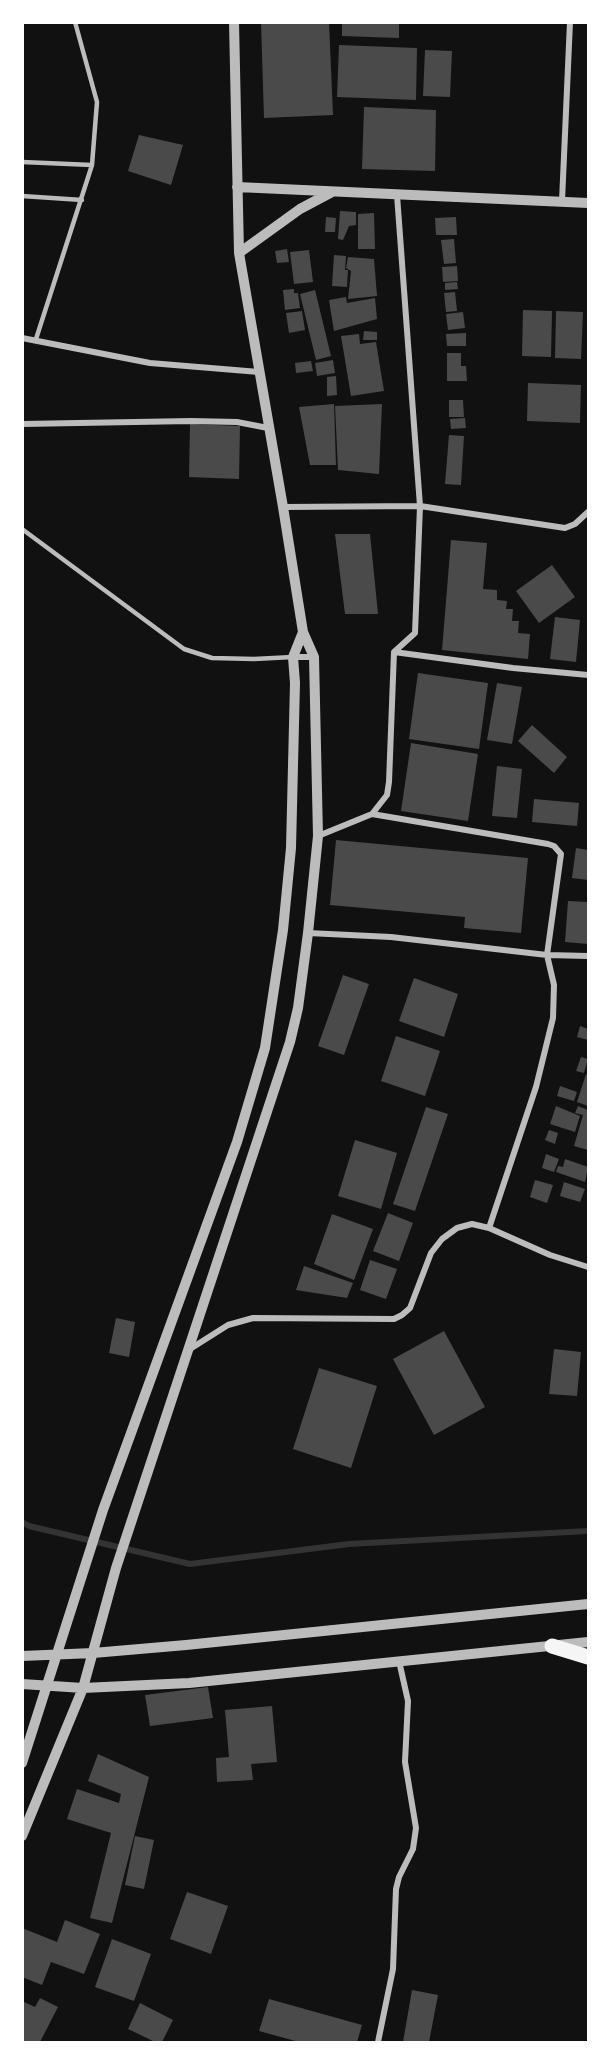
<!DOCTYPE html>
<html>
<head>
<meta charset="utf-8">
<style>
	body { margin:0 }
	#map { position:relative; width:611px; height:2065px; overflow:hidden; background:#111; font-family:"Exo 2",sans-serif }
	canvas { display:block }
	.frame { position:absolute; inset:0; border:24px solid #fff; pointer-events:none }
</style>
</head>
<body>
<div id="map">
<canvas width="611" height="2065"></canvas>
<div class="frame"></div>
</div>
<script>
const c = document.querySelector('canvas').getContext('2d');
c.lineJoin = 'round';
function shape(rows) {
  const path = new Path2D();
  for (const r of rows) {
    path.moveTo(r[0], r[1]);
    for (let i = 2; i < r.length; i += 2) path.lineTo(r[i], r[i + 1]);
  }
  return path;
}
function trace(path, color, width, dash) {
  c.strokeStyle = color;
  c.lineWidth = width;
  c.lineCap = dash ? 'butt' : 'round';
  c.setLineDash(dash || []);
  c.stroke(path);
}
function fill(path, color) {
  c.fillStyle = color;
  c.fill(path, 'evenodd');
}
const stream = shape([
	[22,1522,29,1526,190,1564,349,1544,588,1531]
]);
const building = shape([
	[261,22,329,22,333,115,264,118],
	[342,22,399,22,399,38,342,36],
	[339,45,417,48,416,100,337,97],
	[425,50,452,51,450,97,423,96],
	[364,107,436,110,435,171,362,169],
	[139,135,183,145,171,185,128,171],
	[340,211,356,212,356,225,349,226,343,240,338,239],
	[374,213,375,249,358,249,358,214],
	[326,217,336,218,335,232,325,232],
	[456,217,457,235,436,235,435,218],
	[454,239,456,263,444,264,441,240],
	[287,249,289,262,277,263,275,251],
	[309,250,313,282,294,284,290,252],
	[334,255,346,256,345,270,348,270,347,287,332,286],
	[348,257,374,259,377,296,348,299,351,271,346,268],
	[457,266,458,281,443,282,442,267],
	[457,282,458,289,445,290,445,283],
	[294,289,294,293,298,293,300,308,285,310,283,290],
	[315,290,331,356,316,360,300,294],
	[455,292,457,311,446,312,444,293],
	[346,297,347,303,375,298,377,319,334,331,329,300],
	[523,310,552,311,551,357,522,356],
	[302,311,305,330,289,333,286,313],
	[556,311,583,312,581,359,555,358],
	[463,312,465,328,448,330,446,314],
	[364,331,377,332,377,340,363,340],
	[466,333,466,346,447,346,446,334],
	[359,334,360,344,376,342,384,391,351,396,341,336],
	[447,353,461,353,461,366,466,366,467,381,447,381],
	[333,360,335,373,317,376,315,363],
	[311,361,313,371,296,373,295,363],
	[336,376,337,395,327,396,327,377],
	[528,383,581,385,580,423,527,421],
	[449,400,463,400,464,417,449,417],
	[334,404,336,465,310,465,299,407],
	[382,404,379,474,338,470,335,406],
	[465,418,466,428,451,429,450,419],
	[190,424,240,426,239,479,189,477],
	[449,435,464,436,461,485,445,484],
	[335,534,370,534,378,614,345,614],
	[451,540,487,543,483,589,497,590,497,600,507,601,506,609,513,609,512,621,519,621,518,633,530,634,528,659,442,650],
	[552,565,575,597,539,623,516,591],
	[555,617,580,620,576,662,550,659],
	[418,673,488,683,479,749,409,739],
	[497,683,522,687,512,744,487,740],
	[532,725,567,757,554,773,518,741],
	[411,743,478,754,468,821,401,811],
	[497,766,522,769,517,818,492,816],
	[534,799,579,803,577,826,532,822],
	[336,840,528,858,521,933,464,928,465,917,330,905],
	[576,848,588,850,588,880,572,878],
	[568,901,588,902,588,944,565,942],
	[343,975,369,984,344,1055,318,1046],
	[414,978,458,994,444,1037,399,1021],
	[580,1026,588,1029,588,1040,577,1037],
	[396,1036,440,1051,425,1096,381,1081],
	[581,1057,588,1059,584,1073,576,1071],
	[586,1074,588,1075,588,1106,577,1102],
	[560,1086,577,1092,574,1101,557,1096],
	[556,1106,580,1116,575,1132,550,1124],
	[578,1106,588,1110,588,1150,574,1146,583,1115,575,1113],
	[426,1107,448,1114,415,1211,393,1204],
	[549,1130,558,1133,555,1144,545,1140],
	[355,1140,397,1153,381,1209,338,1196],
	[546,1154,559,1159,554,1172,542,1168],
	[565,1159,588,1167,585,1182,556,1172,558,1166,563,1167],
	[535,1180,553,1185,547,1203,530,1197],
	[564,1182,585,1189,580,1202,560,1196],
	[388,1213,413,1223,399,1261,373,1251],
	[332,1214,373,1229,354,1280,314,1264],
	[370,1260,397,1269,386,1299,360,1290],
	[304,1266,353,1283,347,1298,296,1290],
	[116,1318,135,1322,129,1357,109,1353],
	[444,1331,485,1407,434,1435,393,1359],
	[554,1349,581,1352,577,1396,549,1394],
	[319,1368,377,1386,351,1468,293,1449],
	[208,1687,213,1718,150,1726,145,1695],
	[272,1706,277,1762,251,1764,253,1780,217,1782,216,1758,229,1757,225,1710],
	[98,1754,149,1777,112,1923,90,1918,111,1833,67,1819,77,1789,119,1803,121,1794,88,1781],
	[135,1836,154,1840,144,1889,125,1885],
	[187,1892,228,1906,211,1954,170,1939],
	[65,1920,100,1934,84,1974,51,1962,42,1985,22,1977,22,1928,57,1942],
	[112,1939,151,1954,134,2001,95,1987],
	[412,1990,438,1995,429,2042,403,2042],
	[40,1998,58,2007,40,2042,22,2042,24,2030,22,2029,22,2001,35,2007],
	[269,1999,362,2025,357,2042,299,2042,259,2031],
	[140,2003,173,2020,162,2042,155,2042,128,2029]
]);
const service = shape([
	[22,162,92,165],
	[22,196,82,200],
	[36,339,92,165,97,102,75,22],
	[22,529,184,649,212,658,254,659,293,657]
]);
const minor = shape([
	[562,201,570,22],
	[22,338,150,363,259,372],
	[22,424,191,421,237,422,268,428],
	[283,507,420,506,565,528,575,524,588,512],
	[394,652,513,668,588,675],
	[293,657,314,657],
	[372,814,548,844,554,846,561,854,547,955,554,985,553,1018,536,1087,489,1228],
	[318,836,372,814,387,795,389,782,394,652,415,633,420,506,397,195],
	[308,933,391,937,547,955,588,956],
	[190,1349,228,1325,253,1318,394,1319,402,1315,410,1308,431,1253,442,1239,457,1228,472,1224,489,1228,550,1255,588,1267],
	[378,2042,393,1969,396,1889,399,1877,413,1849,416,1828,405,1762,408,1701,399,1661]
]);
const tertiary = shape([
	[237,187,588,203],
	[239,253,300,209,332,192],
	[22,1656,93,1653,186,1645,588,1604],
	[22,1684,83,1688,189,1683,588,1642],
	[22,1763,103,1510,237,1142,265,1048,283,930,291,848,295,683,293,657,303,632],
	[22,1836,83,1688,116,1568,290,1042,298,1008,308,933,318,836,314,657,303,632,283,507,239,253,234,22]
]);
const primary = shape([
	[552,1646,588,1657]
]);
trace(stream, '#333', 6);
fill(building, '#4a4a4a');
trace(service, '#bcbcbc', 4.5);
trace(minor, '#bcbcbc', 6);
trace(tertiary, '#bcbcbc', 10);
trace(primary, '#f5f5f5', 15);
</script>
</body>
</html>
